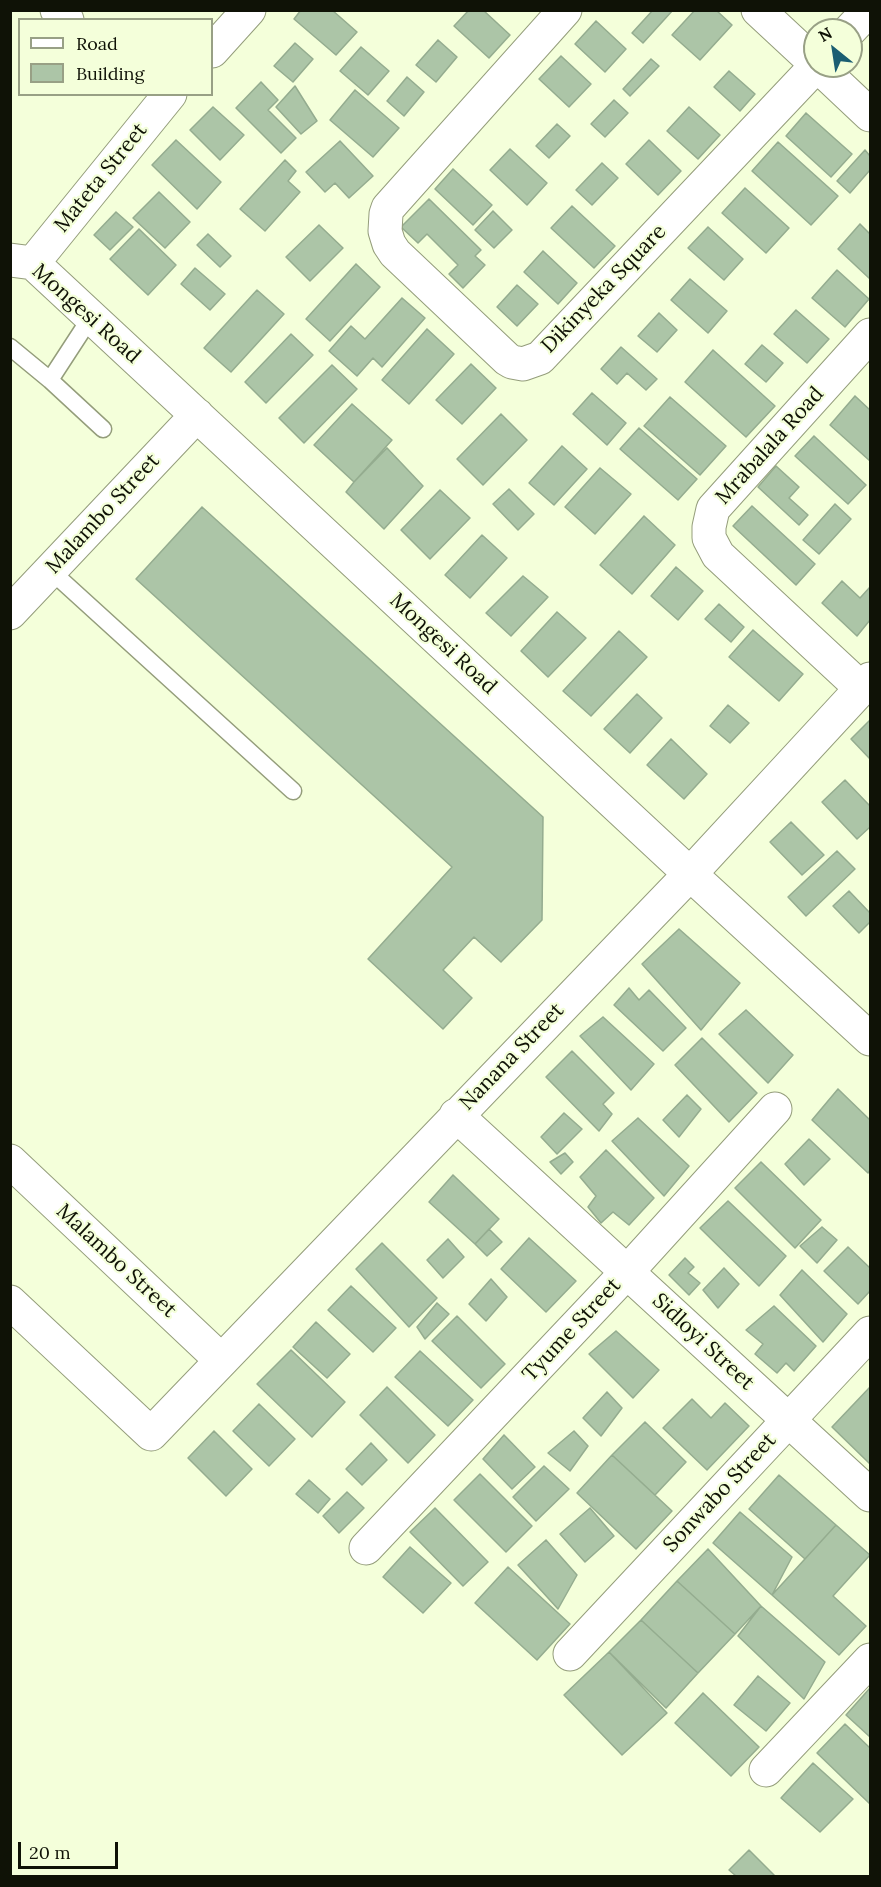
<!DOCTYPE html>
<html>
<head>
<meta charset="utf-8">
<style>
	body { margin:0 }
	#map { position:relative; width:881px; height:1887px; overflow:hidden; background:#f4ffda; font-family:Lora,serif }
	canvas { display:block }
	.frame { position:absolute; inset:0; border:12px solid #0f1206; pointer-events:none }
	.legend { position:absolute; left:18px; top:18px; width:195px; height:78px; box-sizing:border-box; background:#f4ffda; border:2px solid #98a085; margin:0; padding:8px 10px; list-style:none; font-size:18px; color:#0f1206 }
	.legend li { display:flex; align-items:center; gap:12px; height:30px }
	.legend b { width:30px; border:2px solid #98a085 }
	.north { position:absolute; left:803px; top:18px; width:60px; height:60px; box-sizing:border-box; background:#f4ffda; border:2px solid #98a085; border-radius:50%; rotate:330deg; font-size:16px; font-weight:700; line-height:24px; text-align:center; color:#0f1206 }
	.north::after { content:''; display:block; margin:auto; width:21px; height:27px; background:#1b5e72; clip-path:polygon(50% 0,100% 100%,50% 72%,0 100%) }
	.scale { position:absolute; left:18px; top:1842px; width:100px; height:27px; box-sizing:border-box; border:3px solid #0f1206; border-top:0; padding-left:8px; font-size:18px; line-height:21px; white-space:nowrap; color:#0f1206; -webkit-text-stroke:4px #f4ffda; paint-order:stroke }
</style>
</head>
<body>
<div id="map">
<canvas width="881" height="1887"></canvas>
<div class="frame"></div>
<ul class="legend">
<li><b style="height:8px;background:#fff"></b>Road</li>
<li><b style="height:16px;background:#acc5a7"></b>Building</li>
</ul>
<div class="north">N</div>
<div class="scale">20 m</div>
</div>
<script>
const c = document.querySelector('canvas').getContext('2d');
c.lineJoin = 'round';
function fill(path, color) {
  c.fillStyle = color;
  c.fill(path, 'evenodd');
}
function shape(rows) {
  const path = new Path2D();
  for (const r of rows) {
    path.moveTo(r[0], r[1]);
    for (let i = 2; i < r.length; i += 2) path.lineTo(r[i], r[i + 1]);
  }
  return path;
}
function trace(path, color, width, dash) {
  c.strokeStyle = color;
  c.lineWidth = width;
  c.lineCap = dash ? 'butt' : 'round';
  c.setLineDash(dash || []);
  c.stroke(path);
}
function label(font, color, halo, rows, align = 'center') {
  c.font = font + ' Lora,serif';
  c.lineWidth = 4.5;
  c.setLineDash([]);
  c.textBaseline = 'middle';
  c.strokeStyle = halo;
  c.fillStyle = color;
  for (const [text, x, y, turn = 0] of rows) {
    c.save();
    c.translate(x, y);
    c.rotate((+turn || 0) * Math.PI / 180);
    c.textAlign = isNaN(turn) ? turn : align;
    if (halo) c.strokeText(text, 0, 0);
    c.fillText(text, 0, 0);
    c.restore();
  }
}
const building = shape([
	[301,10,332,10,357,32,336,55,294,19,301,10],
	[469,10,483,10,510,35,489,58,454,26,469,10],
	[653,10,673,10,643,43,632,33,653,10],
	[695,10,716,10,732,25,700,60,672,35,695,10],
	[596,21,626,49,605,72,575,44,596,21],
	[438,40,457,57,436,82,416,65,438,40],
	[295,43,313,59,293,82,274,66,295,43],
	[361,47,389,71,368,95,340,71,361,47],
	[561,56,591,84,569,107,539,79,561,56],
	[651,59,659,66,630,96,623,89,651,59],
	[729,71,755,94,740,111,714,87,729,71],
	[407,77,424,92,404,116,387,101,407,77],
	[261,82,278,100,268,110,296,138,281,153,236,108,261,82],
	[295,86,317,121,301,134,276,107,295,86],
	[355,90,399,128,373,157,330,120,355,90],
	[614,100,628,113,605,137,591,124,614,100],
	[213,107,244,135,220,160,190,130,213,107],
	[689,107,720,135,698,159,667,131,689,107],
	[806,113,852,154,831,177,786,136,806,113],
	[557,124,570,136,549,158,536,146,557,124],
	[176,140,221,182,197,209,152,165,176,140],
	[649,140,681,171,658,195,626,164,649,140],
	[340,141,373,176,349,198,335,183,325,192,306,172,340,141],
	[778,142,838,196,811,225,752,171,778,142],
	[510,149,547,183,527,205,490,170,510,149],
	[865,150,870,156,870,170,850,193,837,181,865,150],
	[285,160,296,171,288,181,300,192,265,231,240,209,285,160],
	[602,163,618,178,592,205,576,190,602,163],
	[453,169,492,205,473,225,435,189,453,169],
	[745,188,789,228,766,253,722,213,745,188],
	[159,192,190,222,165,248,133,218,159,192],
	[429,199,481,250,475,256,485,265,463,288,449,274,458,265,427,234,418,243,401,227,429,199],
	[572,206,615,246,594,268,551,228,572,206],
	[493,211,512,230,494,248,475,230,493,211],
	[116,212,133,227,110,250,94,235,116,212],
	[860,224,870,234,870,279,838,249,860,224],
	[319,225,343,248,310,281,286,257,319,225],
	[708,227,743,259,724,280,688,248,708,227],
	[139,229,176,265,148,295,110,259,139,229],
	[208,234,231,256,220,267,197,245,208,234],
	[543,251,577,283,558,304,524,272,543,251],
	[356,264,380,287,330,341,306,319,356,264],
	[195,268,225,294,210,310,181,284,195,268],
	[837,270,869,299,845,327,812,298,837,270],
	[690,279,727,311,708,333,671,300,690,279],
	[517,285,538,304,517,326,497,307,517,285],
	[257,290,284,314,231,372,204,348,257,290],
	[402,298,425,318,382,367,373,358,357,376,329,351,351,326,365,339,402,298],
	[796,310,829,339,807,363,774,334,796,310],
	[659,313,677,330,657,352,638,336,659,313],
	[427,329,454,354,409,404,382,380,427,329],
	[291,334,313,355,266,403,245,382,291,334],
	[762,345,783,363,766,382,745,364,762,345],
	[621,347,657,379,646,390,627,373,617,384,601,369,621,347],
	[713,350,775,406,746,437,685,382,713,350],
	[471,364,496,388,462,424,436,400,471,364],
	[332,365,357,389,304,443,279,418,332,365],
	[592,393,626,423,607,445,573,414,592,393],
	[855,396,870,410,870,461,830,425,855,396],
	[670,397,726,446,700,475,644,426,670,397],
	[352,404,392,440,354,482,314,445,352,404],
	[501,414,527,440,483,485,457,459,501,414],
	[639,428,697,479,678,500,620,449,639,428],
	[814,436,866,485,848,504,795,456,814,436],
	[562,446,587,469,554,505,529,483,562,446],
	[387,448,423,486,384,529,346,492,354,482,387,448],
	[776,466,799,487,789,498,808,515,799,525,758,487,776,466],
	[600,468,631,494,595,534,565,507,600,468],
	[509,489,534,514,518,530,493,504,509,489],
	[440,490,470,518,430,559,401,530,440,490],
	[835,504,851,519,819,554,803,540,835,504],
	[752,506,815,564,796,585,733,526,752,506],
	[202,507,543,817,542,920,501,962,474,937,443,970,472,998,443,1029,368,959,452,867,136,579,202,507],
	[644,516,675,545,632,594,600,565,644,516],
	[482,535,507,558,470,598,445,575,482,535],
	[676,567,703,591,678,620,651,596,676,567],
	[523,576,548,597,511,636,486,613,523,576],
	[842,581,860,598,870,587,870,620,857,636,822,603,842,581],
	[719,604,744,627,731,642,705,619,719,604],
	[557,612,586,638,548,677,521,651,557,612],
	[753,630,803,674,779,701,729,657,753,630],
	[619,631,647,657,591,716,563,691,619,631],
	[637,694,662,718,630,753,604,729,637,694],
	[728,705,749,723,730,743,710,726,728,705],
	[870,720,870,759,851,739,870,720],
	[671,739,707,774,684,799,647,765,671,739],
	[845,780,870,806,870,827,857,839,822,802,845,780],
	[791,822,824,855,802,875,770,842,791,822],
	[837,851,855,869,806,916,788,897,837,851],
	[849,891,870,913,870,922,859,933,833,906,849,891],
	[679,929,740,983,701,1030,642,964,679,929],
	[629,988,639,1000,649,990,686,1028,663,1051,614,1005,629,988],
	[746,1010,793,1055,768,1083,719,1034,746,1010],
	[603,1017,654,1064,631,1090,580,1036,603,1017],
	[702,1038,757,1093,729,1122,675,1065,702,1038],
	[572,1051,614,1093,603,1104,612,1114,599,1131,546,1077,572,1051],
	[838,1089,870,1120,870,1170,868,1173,812,1120,838,1089],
	[687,1095,701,1109,679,1137,663,1120,687,1095],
	[564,1113,582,1129,557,1154,541,1137,564,1113],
	[638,1118,689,1166,664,1196,612,1141,638,1118],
	[809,1139,830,1159,804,1185,785,1164,809,1139],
	[606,1150,654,1198,629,1225,613,1212,601,1223,588,1207,596,1196,580,1177,606,1150],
	[565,1153,573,1162,561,1174,550,1162,565,1153],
	[761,1162,821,1220,795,1248,735,1188,761,1162],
	[453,1175,499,1219,475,1244,429,1202,453,1175],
	[728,1201,786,1256,759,1286,700,1228,728,1201],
	[822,1227,837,1240,817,1263,800,1246,822,1227],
	[489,1229,502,1242,487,1256,475,1244,489,1229],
	[529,1238,576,1281,546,1312,501,1269,529,1238],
	[448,1239,464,1257,443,1278,427,1260,448,1239],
	[382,1243,437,1298,409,1327,356,1269,382,1243],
	[848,1247,870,1268,870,1291,858,1304,824,1271,848,1247],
	[685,1258,694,1267,688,1273,700,1283,689,1295,669,1275,685,1258],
	[724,1268,739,1284,718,1308,703,1290,724,1268],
	[802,1270,847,1314,823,1342,780,1295,802,1270],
	[491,1279,507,1297,486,1321,469,1304,491,1279],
	[351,1286,396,1328,373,1352,328,1310,351,1286],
	[437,1303,449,1314,425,1339,417,1327,437,1303],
	[774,1306,816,1346,794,1371,786,1363,777,1373,755,1354,763,1344,746,1330,774,1306],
	[457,1316,505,1364,481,1388,432,1341,457,1316],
	[316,1322,350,1354,327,1378,293,1347,316,1322],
	[616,1331,659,1370,633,1398,589,1354,616,1331],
	[291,1350,345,1402,312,1437,257,1384,291,1350],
	[420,1351,473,1400,448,1426,395,1377,420,1351],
	[387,1387,435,1435,408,1463,360,1415,387,1387],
	[870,1387,870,1464,832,1427,870,1387],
	[607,1392,622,1408,601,1436,583,1418,607,1392],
	[692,1399,711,1418,725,1403,749,1426,707,1470,663,1428,692,1399],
	[259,1404,295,1439,269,1466,233,1431,259,1404],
	[645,1422,686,1462,655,1495,612,1455,645,1422],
	[214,1431,252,1469,226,1496,188,1458,214,1431],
	[574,1431,588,1446,570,1471,548,1453,574,1431],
	[504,1435,535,1467,512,1489,483,1459,504,1435],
	[371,1443,387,1460,362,1485,346,1469,371,1443],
	[612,1455,672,1511,636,1549,577,1493,612,1455],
	[544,1466,569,1489,536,1521,513,1497,544,1466],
	[480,1474,532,1526,506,1552,454,1500,480,1474],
	[779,1475,836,1525,805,1559,749,1509,779,1475],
	[309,1480,330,1499,318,1513,296,1494,309,1480],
	[347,1492,364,1508,339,1533,323,1516,347,1492],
	[435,1508,488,1562,463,1586,410,1532,435,1508],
	[590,1508,614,1536,585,1562,560,1534,590,1508],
	[740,1512,792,1557,772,1595,713,1543,740,1512],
	[836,1525,870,1555,833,1596,866,1626,839,1655,772,1595,836,1525],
	[546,1540,577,1575,558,1609,518,1565,546,1540],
	[410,1547,451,1583,423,1613,383,1577,410,1547],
	[708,1549,761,1606,735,1634,677,1581,708,1549],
	[508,1567,570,1624,537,1660,475,1603,508,1567],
	[677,1581,735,1634,698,1673,641,1620,677,1581],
	[761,1606,825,1662,804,1699,738,1636,761,1606],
	[641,1620,698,1673,666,1708,609,1652,641,1620],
	[609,1652,667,1713,622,1755,564,1695,609,1652],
	[758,1676,790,1703,766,1731,734,1705,758,1676],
	[870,1688,870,1737,846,1715,870,1688],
	[703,1693,759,1747,731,1776,675,1723,703,1693],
	[845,1724,870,1748,870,1804,817,1753,845,1724],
	[813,1763,853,1799,820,1832,781,1798,813,1763],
	[749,1850,775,1876,736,1876,729,1870,749,1850]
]);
const lane = shape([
	[10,347,50,380,103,429],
	[50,380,91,317],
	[50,570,293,791]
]);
const street = shape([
	[57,10,67,20],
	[565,10,388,208,386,214,385,231,389,244,395,253,507,359,512,362,523,364,540,358,816,66],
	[758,10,815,63],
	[850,30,869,10],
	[212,51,249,10],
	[818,66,870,115],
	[10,260,33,263,690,874,870,1039],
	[33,263,170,94],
	[10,613,197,415],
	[862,689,718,555,709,538,709,527,713,509,870,335],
	[456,1115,870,1495],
	[10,1161,221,1360],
	[10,1302,151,1434,690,874,870,679],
	[366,1548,627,1272,775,1109],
	[570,1654,870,1333],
	[766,1770,870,1660]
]);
const streetNames = [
	["Mateta Street",101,178,-51],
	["Dikinyeka Square",604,289,-46],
	["Mongesi Road",86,314,42],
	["Mrabalala Road",770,446,-48],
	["Malambo Street",103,514,-47],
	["Mongesi Road",443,644,43],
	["Nanana Street",512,1057,-46],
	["Malambo Street",116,1261,43],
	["Tyume Street",572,1330,-47],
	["Sidloyi Street",703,1342,43],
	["Sonwabo Street",720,1493,-47]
];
fill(building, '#acc5a7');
trace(building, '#94ac8f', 1.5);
trace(lane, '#949d7b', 19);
trace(street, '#949d7b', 35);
trace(lane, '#fff', 16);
trace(street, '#fff', 33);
label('21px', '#0f1206', '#f4ffda', streetNames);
</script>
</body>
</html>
